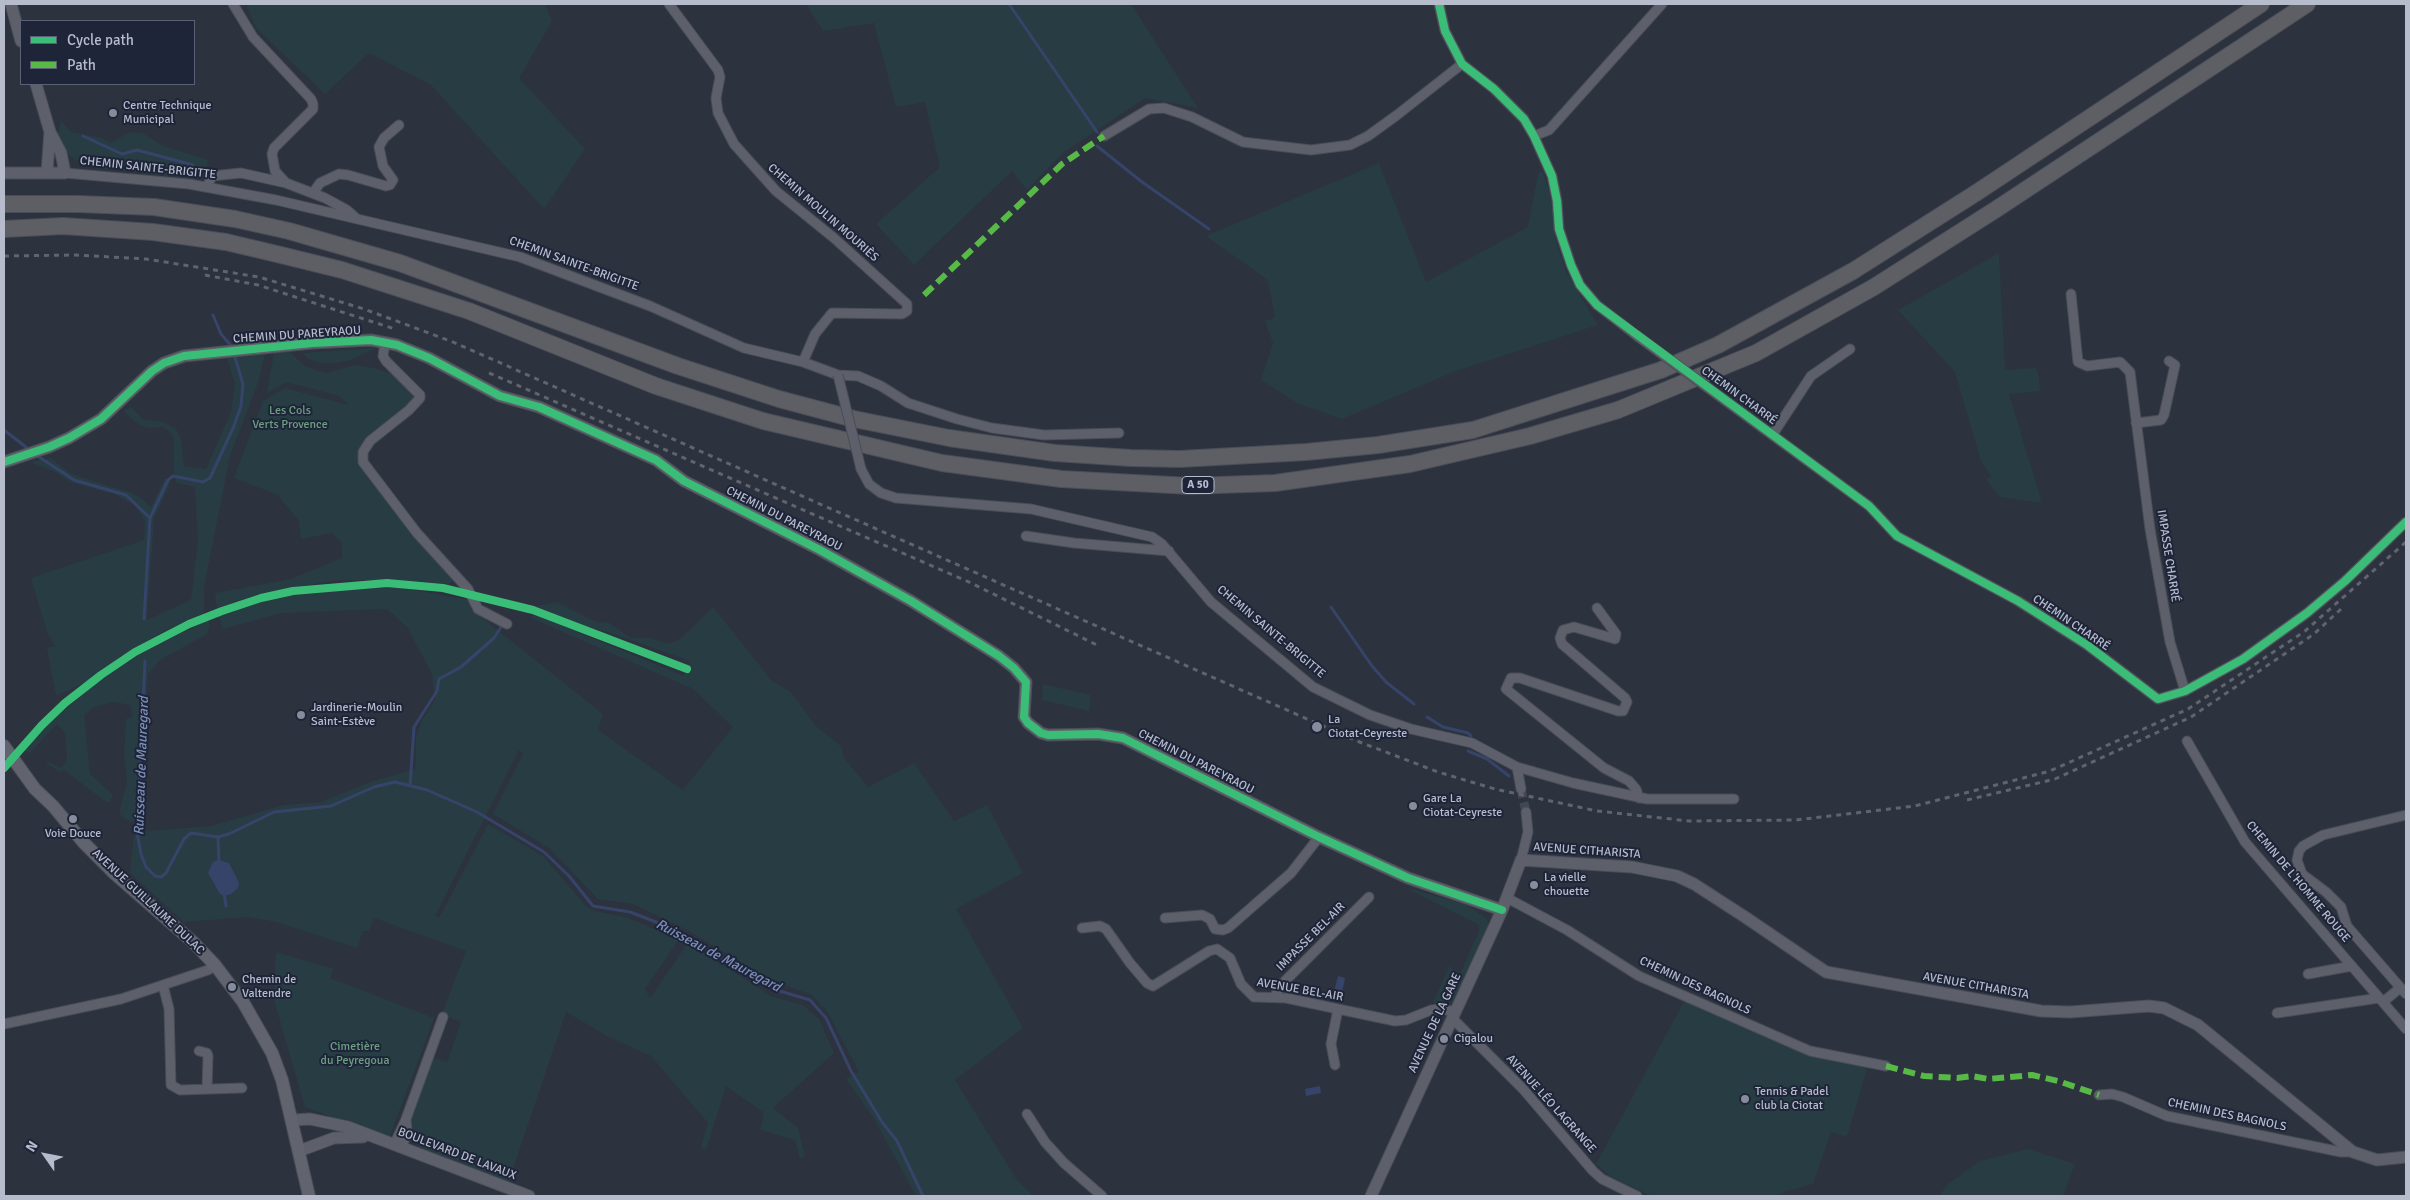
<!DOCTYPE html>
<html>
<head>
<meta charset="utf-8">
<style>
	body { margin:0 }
	#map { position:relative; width:2410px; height:1200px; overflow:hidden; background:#2c323e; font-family:Signika,sans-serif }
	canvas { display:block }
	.frame { position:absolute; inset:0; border:5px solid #b7bccd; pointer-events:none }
	.legend { position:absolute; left:20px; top:20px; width:175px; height:65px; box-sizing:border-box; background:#1e2539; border:1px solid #5b6174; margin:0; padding:6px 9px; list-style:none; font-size:15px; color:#b7bccd }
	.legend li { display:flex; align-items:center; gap:10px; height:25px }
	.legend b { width:25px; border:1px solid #5b6174 }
	.north { position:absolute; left:20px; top:1130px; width:50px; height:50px; -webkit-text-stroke:4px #1e2539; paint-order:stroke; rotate:303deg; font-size:14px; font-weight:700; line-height:20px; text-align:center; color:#b7bccd }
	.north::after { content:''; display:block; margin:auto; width:18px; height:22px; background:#b7bccd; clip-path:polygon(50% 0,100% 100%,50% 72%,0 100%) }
</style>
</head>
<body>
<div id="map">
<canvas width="2410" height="1200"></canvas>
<div class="frame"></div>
<ul class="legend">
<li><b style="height:6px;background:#3abd76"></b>Cycle path</li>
<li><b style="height:6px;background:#58b947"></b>Path</li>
</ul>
<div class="north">N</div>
</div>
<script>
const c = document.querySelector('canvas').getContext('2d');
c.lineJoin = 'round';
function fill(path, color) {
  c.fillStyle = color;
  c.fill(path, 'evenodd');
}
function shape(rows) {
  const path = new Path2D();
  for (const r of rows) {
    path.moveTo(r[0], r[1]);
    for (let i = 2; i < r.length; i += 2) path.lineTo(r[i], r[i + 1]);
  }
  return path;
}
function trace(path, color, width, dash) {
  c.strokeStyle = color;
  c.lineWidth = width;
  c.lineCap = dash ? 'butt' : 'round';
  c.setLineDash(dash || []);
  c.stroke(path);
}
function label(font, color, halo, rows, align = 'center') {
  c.font = font + ' Signika,sans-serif';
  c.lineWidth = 4;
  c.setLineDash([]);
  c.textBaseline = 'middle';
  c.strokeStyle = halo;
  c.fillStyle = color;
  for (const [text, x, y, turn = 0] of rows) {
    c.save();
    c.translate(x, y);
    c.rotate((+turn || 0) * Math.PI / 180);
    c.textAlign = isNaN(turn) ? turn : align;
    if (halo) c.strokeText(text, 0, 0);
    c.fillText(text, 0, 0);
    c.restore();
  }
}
const green = shape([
	[246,4,545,4,552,21,519,78,585,149,544,209,431,85,369,53,325,94,256,28],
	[806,4,1131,4,1198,108,1145,98,1063,153,1027,190,1012,171,914,265,876,224,940,167,925,102,896,107,874,23,823,31],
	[61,120,71,132,102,138,110,143,130,132,143,133,163,146,208,160,205,178,185,178,99,168,81,163,70,156,62,144,58,133],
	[1379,163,1426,282,1528,227,1538,174,1542,170,1550,195,1556,242,1566,272,1598,325,1456,371,1342,419,1297,403,1261,380,1273,343,1265,321,1275,318,1268,280,1206,236],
	[1999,253,2005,370,2036,368,2039,377,2040,391,2009,394,2042,503,2000,497,1986,479,1991,476,1981,461,1955,372,1898,310],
	[376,348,351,360,337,363,319,363,307,358,303,353],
	[290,352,304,366,326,373,355,365,374,368,393,374,416,396,416,402,366,440,360,461,414,536,453,581,449,584,395,580,336,580,255,595,217,608,215,593,291,579,342,558,342,542,331,533,301,539,299,521,278,495,234,478,263,401,285,388,349,405,339,396,287,382,267,393,274,353],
	[265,354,258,383,230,456,204,587,204,613,166,630,126,653,86,682,56,696,47,648,55,646,47,632,31,578,144,540,145,521,134,505,114,494,73,483,55,472,30,462,51,458,71,474,129,492,140,497,151,507,165,478,171,482,154,519,147,620,191,600,198,541,195,487,176,483,174,473,174,439,170,432,162,427,148,428,140,425,125,413,125,410,131,407,143,419,163,422,176,429,181,439,184,466,206,469,231,412,235,384,227,358],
	[399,587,469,600,476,613,603,714,598,730,683,790,733,727,693,689,531,618,534,614,684,676,690,661,605,631,593,629,535,606,556,602,598,623,608,622,631,638,649,638,669,644,679,640,713,607,772,681,791,692,815,725,842,747,843,757,868,787,914,763,954,821,987,805,1023,873,956,909,1023,1028,955,1080,1017,1180,1033,1196,916,1196,873,1117,846,1079,859,1072,828,1013,812,995,770,980,689,931,633,904,598,899,549,848,493,814,523,754,519,750,435,916,439,917,443,911,488,824,543,856,586,906,595,911,626,917,679,939,645,989,650,998,688,943,773,997,803,1005,819,1019,834,1053,773,1108,798,1128,805,1156,800,1159,795,1140,760,1130,764,1113,726,1086,706,1150,701,1147,708,1123,651,1056,607,1036,566,1012,508,1184,419,1147,410,1138,409,1128,433,1058,447,1062,461,1022,442,1014,466,951,374,918,369,931,363,931,357,948,276,922,248,917,184,922,130,873,134,832,211,826,284,805,322,802,367,783,416,769,416,737,422,720,435,700,432,674,407,627,387,609,282,613,223,629,218,616,259,601,307,593,352,588],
	[208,620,210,626,207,634,160,660,148,674,142,820,130,821,122,817,119,812,127,783,124,751,126,719,133,717,130,705,113,702,94,707,84,715,90,774,113,795,110,802,106,802,64,770,60,772,46,763,47,761,61,768,67,760,65,733,57,724,29,754,24,750,45,727,88,689,141,653],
	[1043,684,1091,695,1089,711,1042,700],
	[1404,887,1467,905,1487,919,1489,928,1459,996,1450,1003,1431,1008,1449,966,1460,974,1479,932,1479,925],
	[276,952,334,969,330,978,434,1018,389,1139,305,1107,274,1000],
	[1685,1000,1803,1052,1833,1061,1868,1066,1847,1137,1831,1132,1813,1184,1784,1192,1777,1196,1652,1196,1610,1176,1596,1164],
	[2028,1149,2075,1164,2063,1196,1939,1196,1948,1184,1980,1161]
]);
const water = shape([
	[218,860,229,863,239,883,238,888,231,894,224,896,220,894,208,873,213,862],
	[1338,976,1345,978,1342,993,1334,992],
	[1320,1086,1321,1093,1306,1096,1305,1089]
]);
const stream = shape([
	[1009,4,1097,132],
	[83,136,122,154,137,150,193,165],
	[1097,146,1142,182,1209,229],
	[213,315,221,334,233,348],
	[4,430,31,451],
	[36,455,74,480,126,495,150,518,144,619],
	[150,518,168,480,173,476,203,482,210,478,234,426,241,406,243,384,234,354],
	[1331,607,1372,666,1386,682,1414,704],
	[145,661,137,832,141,854,146,867,155,876,161,877,166,873,184,839,191,833,218,837,229,834,274,812,331,806,374,787,395,782,427,790,477,812,544,852,569,876,593,906,630,912,669,927,773,989,810,1000,826,1018,851,1071,882,1122,897,1141,923,1196],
	[1427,717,1443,727,1468,733,1471,736],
	[1468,751,1487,759,1509,776],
	[410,786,414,727,437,691,439,679,461,667,494,638,501,627],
	[218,837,219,863],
	[224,892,226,906]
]);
const minorTunnel = shape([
	[1521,789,1526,812]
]);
const minor = shape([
	[233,4,253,37,311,99,313,104,313,109,274,148,272,154,275,171,286,183],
	[669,4,718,70,720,77,716,98,718,113,734,144,776,191,834,238,907,304,907,311,902,314,832,313,815,334,803,362],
	[1439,4,1445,31,1462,64,1494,89,1524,119,1534,136,1552,176,1557,201,1559,229,1571,265,1580,285,1597,305,1636,335],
	[1104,136,1149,109,1164,108,1192,117,1243,142,1311,150,1350,145,1368,136,1397,115,1462,64],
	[1534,136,1549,130,1662,4],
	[65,173,189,184,276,200,520,257,650,306,744,348,803,362,838,375,858,376,881,386,908,403,957,419,992,428,1044,435,1119,433],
	[207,187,212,176,241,173,286,183,325,198,347,210,356,218],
	[313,193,320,183,339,174,348,175,386,186,390,185,393,180,383,166,379,147,384,138,399,125],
	[2071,294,2078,362,2087,366,2120,362,2130,372,2150,529,2170,642,2185,691],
	[385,343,383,356,386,361,420,395,420,398,409,410,370,441,363,452,363,462,417,533,468,589,478,609,507,624],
	[1726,401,1869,506,1897,536,2018,601,2087,645,2158,699,2185,691,2243,659,2307,613,2345,581,2406,522],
	[2136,423,2161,420,2164,415,2175,365,2169,361],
	[1773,434,1811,376,1850,349],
	[861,469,869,484,881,493,896,498,1031,509,1152,537,1162,544,1211,602,1313,687,1370,715,1411,729,1472,743,1517,767,1521,789],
	[1026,536,1074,543,1169,551],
	[1597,608,1616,634,1615,639,1574,627,1563,630,1560,638,1562,644,1625,698,1627,702,1623,711,1618,711,1520,678,1511,678,1506,689,1604,768,1629,781,1636,789,1639,798],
	[2187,741,2245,842,2406,1029],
	[1517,767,1573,783,1647,799,1734,799],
	[2406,815,2323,835,2303,846,2299,851,2297,860,2302,874,2326,892,2341,907,2347,926,2406,994],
	[1521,860,1528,832,1526,812],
	[1507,898,1567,930,1639,976,1810,1051,1886,1066],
	[1165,918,1202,915,1210,919,1215,929,1223,930,1228,928,1291,873,1319,837],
	[1082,928,1100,926,1106,929,1130,963,1147,983,1153,986,1209,951,1217,949,1230,958,1241,984,1254,997,1286,998,1395,1021,1406,1020,1431,1010,1441,1009,1456,1012],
	[2308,974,2352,966],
	[163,985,169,1009,171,1085,180,1090,242,1088],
	[1274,997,1283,983,1369,897],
	[2383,1002,2400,988],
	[2277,1013,2379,998],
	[1453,1019,1523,1089,1593,1171,1602,1179,1637,1196],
	[4,1024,121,999,208,970,215,965],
	[199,1051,207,1053,208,1056,207,1089],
	[1335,1065,1331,1044,1338,1009],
	[2099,1095,2112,1094,2123,1097,2167,1116,2341,1152,2353,1152],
	[1027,1114,1045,1142,1064,1163,1102,1196],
	[406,1119,443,1017],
	[394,1145,406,1119,407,1131,402,1148]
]);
const tertiary = shape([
	[11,4,21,41],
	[36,84,50,132],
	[4,173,65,173,61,153,50,132,47,172],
	[4,462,49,447,69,438,101,419,152,371,164,363,184,356,312,343,371,340,397,345,429,358,500,396,539,407,656,460,684,481,820,550,911,601,999,656,1014,668,1026,682,1024,717,1028,723,1041,733,1048,735,1098,734,1123,738,1319,837,1408,878,1502,910],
	[293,1120,310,1119,348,1127,529,1196],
	[299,1151,334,1138,363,1137],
	[1371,1196,1502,910,1521,860,1632,867,1677,876,1694,884,1745,917,1826,972,2041,1011,2070,1012,2149,1006,2164,1008,2198,1025,2353,1152,2377,1160,2406,1157]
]);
const secondary = shape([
	[4,746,35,789,53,806,84,843,115,874,194,943,215,965,243,1002,272,1053,282,1080,309,1196]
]);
const motorway = shape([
	[4,204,78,204,154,207,235,219,289,231,400,263,678,366,779,399,854,419,949,438,1055,453,1131,458,1180,459,1306,452,1378,445,1473,430,1661,370,1718,345,1853,271,1976,193,2261,4],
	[4,229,63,226,153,232,226,242,281,255,342,270,469,311,656,386,763,421,942,463,1061,479,1190,486,1275,483,1410,464,1530,436,1618,410,1756,353,1874,287,1995,210,2307,4]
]);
const rail = shape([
	[4,256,76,255,146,259,259,277,364,309,453,342,1357,741,1438,772,1495,789,1597,811,1689,821,1796,820,1915,806,2050,771,2188,709,2305,631,2406,542],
	[205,275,258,285,395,329],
	[489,373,971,583,1099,646],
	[1967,800,2055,779,2191,717,2314,634,2341,609]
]);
const minorBridge = shape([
	[1636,335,1726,401],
	[838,375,861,469]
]);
const quiet = shape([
	[924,295,1062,164,1104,136],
	[1886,1066,1924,1076,1957,1078,1972,1076,1988,1079,2032,1075,2058,1081,2099,1095]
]);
const cycleway = shape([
	[1439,4,1445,31,1462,64,1494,89,1524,119,1534,136,1552,176,1557,201,1559,229,1571,265,1580,285,1597,305,1869,506,1897,536,2018,601,2087,645,2158,699,2185,691,2243,659,2307,613,2345,581,2406,522],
	[4,462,49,447,69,438,101,419,152,371,164,363,184,356,312,343,371,340,397,345,429,358,500,396,539,407,656,460,684,481,820,550,911,601,999,656,1014,668,1026,682,1024,717,1028,723,1041,733,1048,735,1098,734,1123,738,1319,837,1408,878,1502,910],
	[4,768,42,725,65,703,101,675,135,652,189,624,222,611,261,598,293,591,387,583,443,588,533,610,687,669]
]);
const markers = [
	[113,113,5,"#868c9b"],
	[301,715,5,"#868c9b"],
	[1317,727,6,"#868c9b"],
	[1413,806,5,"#868c9b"],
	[73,819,5,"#868c9b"],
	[1534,885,5,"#868c9b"],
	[232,987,5,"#868c9b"],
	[1444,1039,5,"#868c9b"],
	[1745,1099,5,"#868c9b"]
];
const shields = [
	[1198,485,32]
];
const shieldNames = [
	["A 50",1198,485]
];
const poiNames = [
	["Centre Technique",123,106],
	["Municipal",123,120],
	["Jardinerie-Moulin",311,708],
	["Saint-Estève",311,722],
	["La",1328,720],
	["Ciotat-Ceyreste",1328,734],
	["Gare La",1423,799],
	["Ciotat-Ceyreste",1423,813],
	["Voie Douce",73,834,"center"],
	["La vielle",1544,878],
	["chouette",1544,892],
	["Chemin de",242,980],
	["Valtendre",242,994],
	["Cigalou",1454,1039],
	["Tennis & Padel",1755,1092],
	["club la Ciotat",1755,1106]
];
const streetNames = [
	["CHEMIN SAINTE-BRIGITTE",148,168,6],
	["CHEMIN MOULIN MOURIÈS",823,213,41],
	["CHEMIN SAINTE-BRIGITTE",574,264,20],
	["CHEMIN DU PAREYRAOU",297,335,-4],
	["CHEMIN CHARRÉ",1739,396,36],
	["CHEMIN DU PAREYRAOU",784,519,27],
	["IMPASSE CHARRÉ",2168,556,81],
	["CHEMIN CHARRÉ",2071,623,34],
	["CHEMIN SAINTE-BRIGITTE",1271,632,40],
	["CHEMIN DU PAREYRAOU",1196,762,27],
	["AVENUE CITHARISTA",1587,851,4],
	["CHEMIN DE L'HOMME ROUGE",2298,882,50],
	["AVENUE GUILLAUME DULAC",148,902,43],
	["IMPASSE BEL-AIR",1311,937,-45],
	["CHEMIN DES BAGNOLS",1695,986,25],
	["AVENUE CITHARISTA",1976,986,10],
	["AVENUE BEL-AIR",1300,990,10],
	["AVENUE DE LA GARE",1435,1023,-65],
	["AVENUE LÉO LAGRANGE",1551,1104,48],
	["CHEMIN DES BAGNOLS",2227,1115,12],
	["BOULEVARD DE LAVAUX",457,1154,21]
];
const parkNames = [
	["Les Cols",290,411],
	["Verts Provence",290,425],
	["Cimetière",355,1047],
	["du Peyregoua",355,1061]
];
const waterNames = [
	["Ruisseau de Mauregard",142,766,-88],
	["Ruisseau de Mauregard",718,956,28]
];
fill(green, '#283c44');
fill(water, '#364469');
trace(stream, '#364469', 3);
trace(minorTunnel, '#414753', 9, [9, 4.5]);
trace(minor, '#494d56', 11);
trace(tertiary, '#494d56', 13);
trace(secondary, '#494d56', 14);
trace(motorway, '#494d58', 18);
trace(minor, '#5d606b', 9);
trace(tertiary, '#5d606b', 11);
trace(secondary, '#61646f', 12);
trace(motorway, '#5e5f64', 16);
trace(rail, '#61646f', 3, [5, 5]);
trace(minorBridge, '#494d56', 11, []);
trace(minorBridge, '#5d606b', 9);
trace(quiet, '#58b947', 6, [12, 6]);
trace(cycleway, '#3abd76', 8);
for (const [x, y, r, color] of markers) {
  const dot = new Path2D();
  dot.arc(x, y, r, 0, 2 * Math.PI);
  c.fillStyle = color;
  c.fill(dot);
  trace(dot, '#1e2539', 2);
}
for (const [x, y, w] of shields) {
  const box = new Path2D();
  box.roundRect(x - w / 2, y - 8.5, w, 17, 4);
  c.fillStyle = '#1e2539';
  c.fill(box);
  trace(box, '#b7bccd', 1);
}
label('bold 11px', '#b7bccd', null, shieldNames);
label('12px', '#b7bccd', '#1e2539', poiNames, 'left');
label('12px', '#b7bccd', '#1e2539', streetNames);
label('12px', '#6ca080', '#1e2539', parkNames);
label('italic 14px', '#7c8db7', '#1e2539', waterNames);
</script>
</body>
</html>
